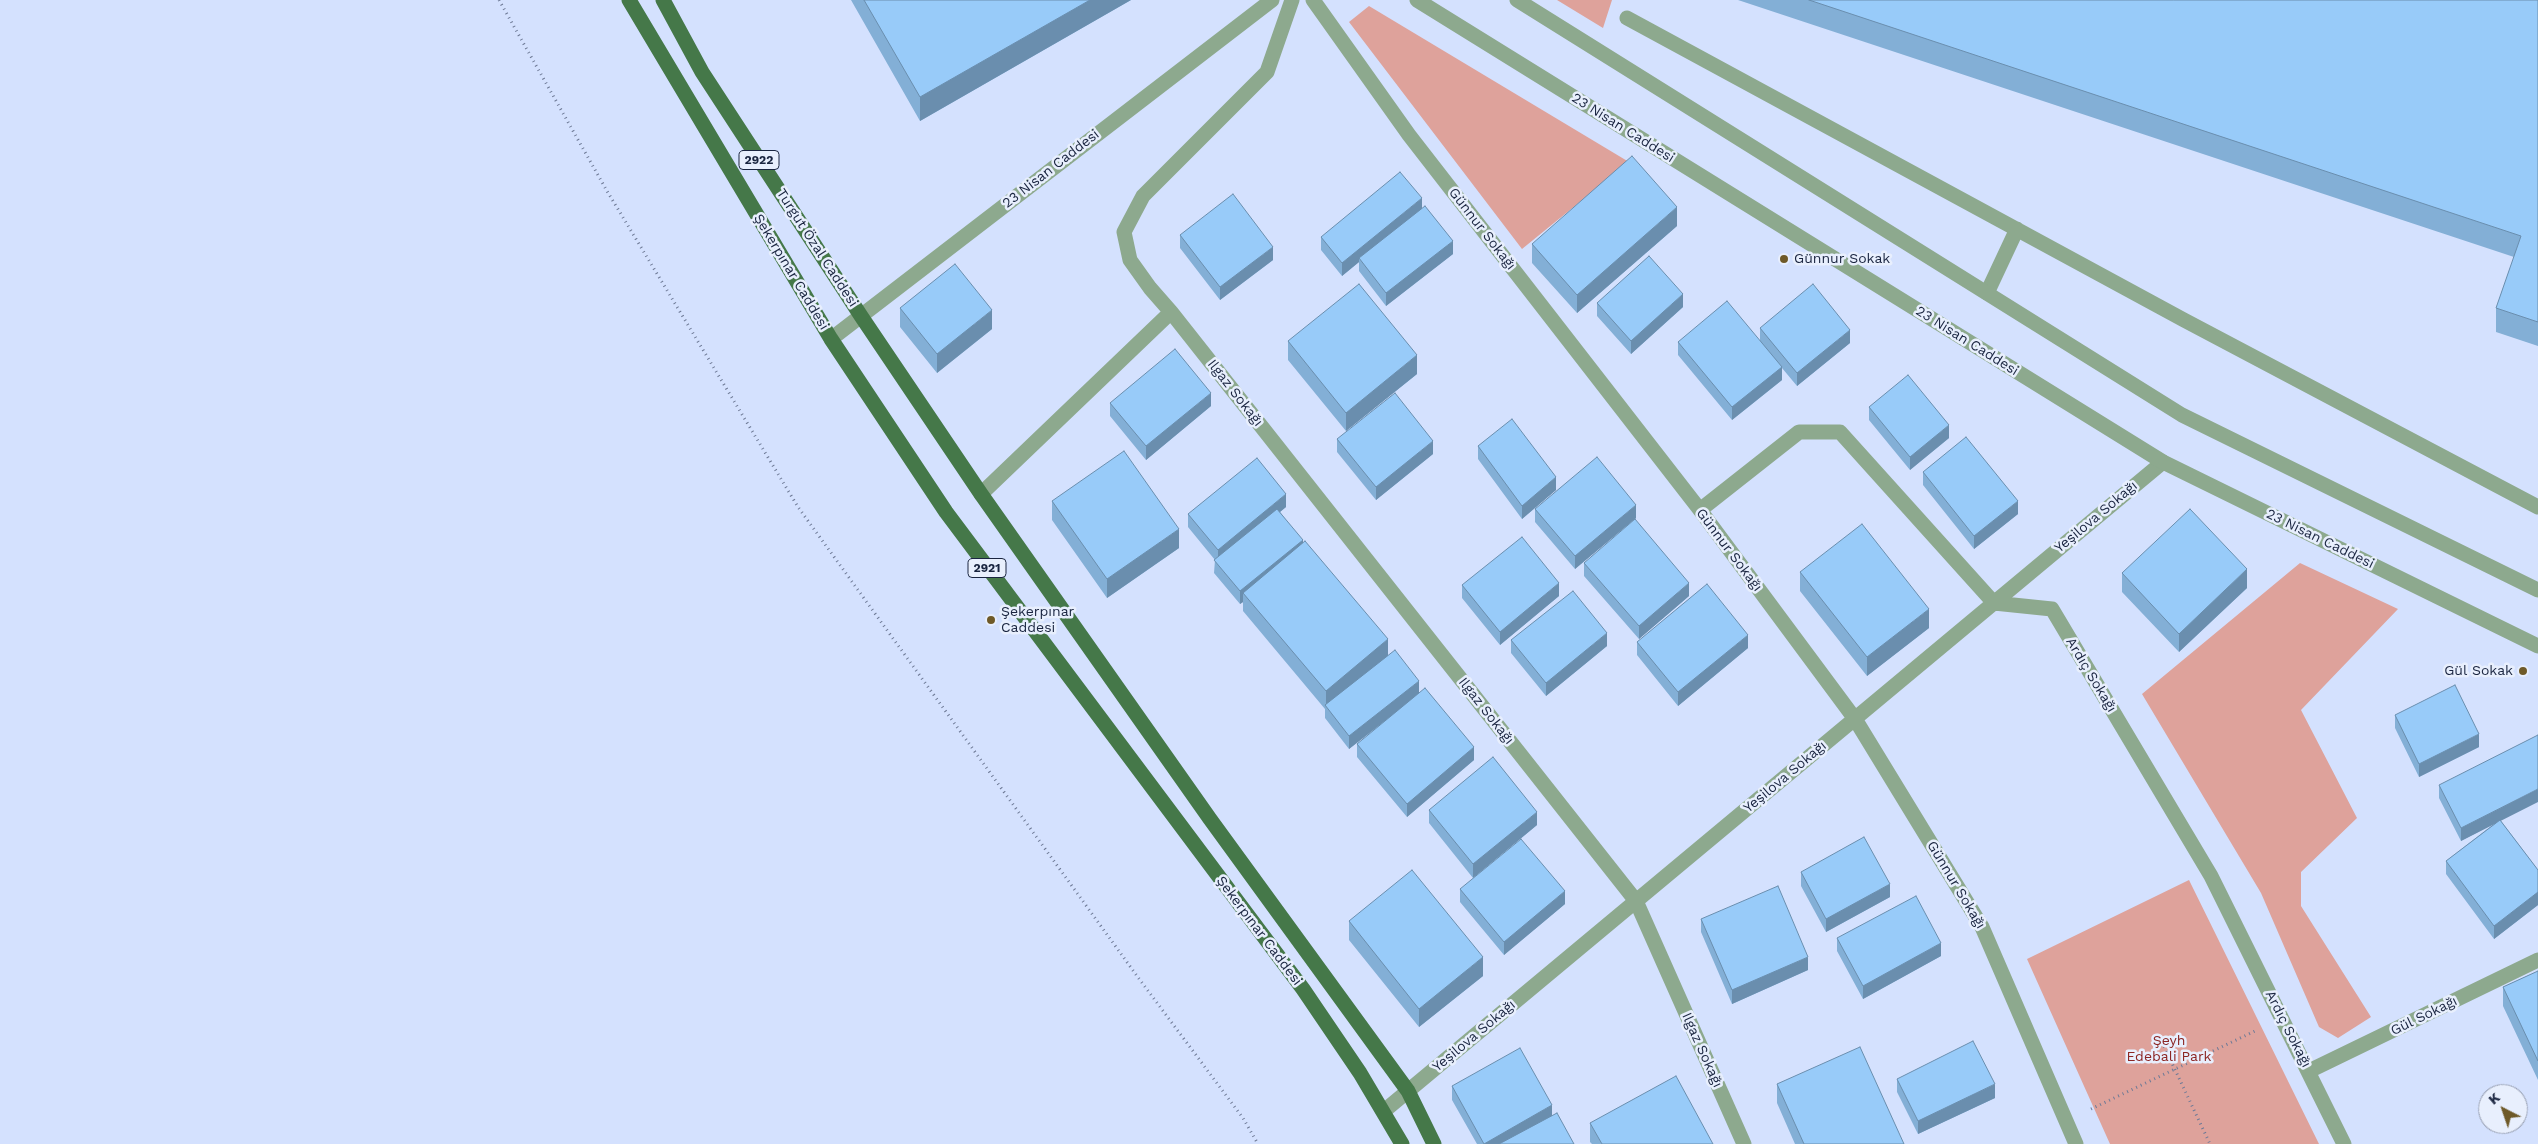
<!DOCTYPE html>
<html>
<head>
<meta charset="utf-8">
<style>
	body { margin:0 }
	#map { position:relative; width:2538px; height:1144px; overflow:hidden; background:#d4e1fe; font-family:"Work Sans",sans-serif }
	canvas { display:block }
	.north { position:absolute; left:2478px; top:1084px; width:50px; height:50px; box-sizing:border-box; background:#e8effd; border:1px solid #969eb1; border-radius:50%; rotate:319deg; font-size:14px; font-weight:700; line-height:20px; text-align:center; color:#1a2540 }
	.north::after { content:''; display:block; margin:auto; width:18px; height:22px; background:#6e5928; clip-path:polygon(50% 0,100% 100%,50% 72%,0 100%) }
</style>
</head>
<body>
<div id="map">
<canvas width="2538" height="1144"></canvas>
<div class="north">K</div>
</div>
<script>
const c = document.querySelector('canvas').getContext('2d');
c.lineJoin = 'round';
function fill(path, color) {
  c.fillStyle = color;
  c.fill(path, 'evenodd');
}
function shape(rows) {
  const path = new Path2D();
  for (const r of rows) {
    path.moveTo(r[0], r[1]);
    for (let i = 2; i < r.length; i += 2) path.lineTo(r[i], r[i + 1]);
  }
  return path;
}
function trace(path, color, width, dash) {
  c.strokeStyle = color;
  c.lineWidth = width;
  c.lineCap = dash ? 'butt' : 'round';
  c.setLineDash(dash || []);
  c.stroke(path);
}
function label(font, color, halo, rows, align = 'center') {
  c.font = font + ' "Work Sans",sans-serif';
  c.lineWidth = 5;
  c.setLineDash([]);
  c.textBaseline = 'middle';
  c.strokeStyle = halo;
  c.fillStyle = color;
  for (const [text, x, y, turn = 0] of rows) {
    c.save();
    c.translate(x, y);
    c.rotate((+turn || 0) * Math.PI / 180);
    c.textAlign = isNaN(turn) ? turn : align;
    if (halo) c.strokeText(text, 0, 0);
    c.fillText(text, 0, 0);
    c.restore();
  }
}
const green = shape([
	[1557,0,1612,0,1603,28],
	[1369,6,1629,162,1522,249,1349,22],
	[2300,563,2398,609,2301,710,2357,818,2301,872,2301,906,2371,1017,2338,1038,2319,1027,2261,893,2142,694],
	[2189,880,2319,1144,2110,1144,2027,959]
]);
const path = shape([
	[499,0,607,191,798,507,1137,976,1243,1118,1258,1144],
	[2162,1042,2210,1144],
	[2091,1109,2255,1031]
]);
const service = shape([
	[1627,18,2184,320,2538,507],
	[1987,293,2017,229]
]);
const minor = shape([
	[1292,0,1267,72,1143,196,1124,232,1130,260,1150,288,1171,312,1636,901,1744,1144],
	[1313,0,1409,135,1700,510,1855,719,1982,927,2076,1144],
	[981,494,1171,312],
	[1700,510,1799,432,1840,432,1994,603,2052,609,2211,876,2344,1144],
	[2309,1071,2538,960],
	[1384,1111,2163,462]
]);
const tertiary = shape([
	[1417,0,2163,462,2538,646],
	[1517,0,2182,415,2538,590],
	[831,339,1272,0]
]);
const primary = shape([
	[629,0,831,339,946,512,1303,989,1360,1073,1402,1144],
	[663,0,702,72,861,316,981,494,1210,819,1408,1091,1434,1144]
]);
const wall = shape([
	[851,0,1131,0,920,121],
	[1738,0,2538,0,2538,346,2496,332,2496,308,2514,257],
	[1422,209,1453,254,1386,306,1359,271,1359,262,1342,276,1321,250,1321,237],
	[1677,226,1577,313,1532,263,1532,244],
	[1180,235,1273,260,1220,300,1180,248],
	[1597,303,1683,307,1631,354,1597,316],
	[900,308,992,329,937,373,900,327],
	[1760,328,1850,343,1797,386,1782,368,1782,380,1732,420,1678,355,1678,342,1760,340],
	[1288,341,1417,374,1346,431,1288,360],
	[1110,403,1211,406,1146,460,1110,416],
	[1869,407,1949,438,1910,470,1869,420],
	[1337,439,1433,454,1376,500,1337,452],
	[1478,446,1556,490,1522,519,1478,459],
	[1923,472,2018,514,1974,549,1923,485],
	[1052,501,1179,548,1107,598,1052,520],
	[1286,507,1280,512,1388,656,1474,760,1407,817,1357,757,1357,744,1385,721,1349,749,1325,718,1325,709,1243,611,1243,602,1240,604,1214,573,1215,560,1188,527,1188,514],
	[1535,509,1636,518,1575,569,1535,522],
	[1584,563,1689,596,1639,639,1584,576],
	[1800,572,1929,628,1867,676,1800,591],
	[2122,573,2247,588,2179,652,2122,592],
	[1462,585,1559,596,1500,645,1462,598],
	[1511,640,1607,646,1546,696,1511,653],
	[1637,642,1748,648,1678,706,1637,655],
	[2395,715,2479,747,2419,777,2395,728],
	[2439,785,2501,821,2538,870,2538,905,2494,939,2446,874,2446,861,2495,823,2461,841,2439,798],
	[1429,810,1537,825,1473,878,1429,823],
	[1801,872,1890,897,1826,932,1801,886],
	[1460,889,1565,904,1504,955,1460,902],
	[1701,919,1808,970,1732,1004,1701,932],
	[1349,921,1483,976,1419,1027,1349,940],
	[1837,938,1941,956,1863,999,1837,951],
	[2538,971,2538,1080,2503,1006,2503,987],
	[1897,1079,1995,1098,1918,1134,1897,1092],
	[1777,1084,1904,1144,1795,1144,1777,1103],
	[1452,1086,1552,1116,1574,1144,1477,1144,1452,1100],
	[1590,1123,1713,1144,1592,1144,1590,1142]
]);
const shadedWall = shape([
	[1090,0,1131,0,920,121,920,97],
	[1422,198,1422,211,1359,258,1359,262,1342,276,1342,263],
	[1677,207,1677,226,1577,313,1577,295],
	[1453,241,1453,254,1386,306,1386,293],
	[1273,247,1273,260,1220,300,1220,287],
	[1683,294,1683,307,1631,354,1631,341],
	[992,310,992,329,937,373,937,354],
	[1850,330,1850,343,1797,386,1797,373],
	[1417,355,1417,374,1346,431,1346,413],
	[1782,367,1782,380,1732,420,1732,407],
	[1211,393,1211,406,1146,460,1146,446],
	[1949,425,1949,438,1910,470,1910,457],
	[1433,441,1433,454,1376,500,1376,487],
	[1556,477,1556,490,1522,519,1522,506],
	[1286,494,1286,507,1218,563,1218,550],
	[2018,501,2018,514,1974,549,1974,536],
	[1636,505,1636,518,1575,569,1575,556],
	[1179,529,1179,548,1107,598,1107,579],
	[1303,540,1303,553,1243,593,1243,602,1240,604,1240,591],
	[2247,569,2247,588,2179,652,2179,634],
	[1559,583,1559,596,1500,645,1500,632],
	[1689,583,1689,596,1639,639,1639,626],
	[1929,609,1929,628,1867,676,1867,657],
	[1607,633,1607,646,1546,696,1546,683],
	[1748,635,1748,648,1678,706,1678,692],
	[1388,639,1388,658,1326,706,1326,691],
	[1419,681,1419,694,1349,749,1349,736],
	[2479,734,2479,747,2419,777,2419,764],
	[1474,747,1474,760,1407,817,1407,804],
	[2538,789,2538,802,2461,841,2461,828],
	[1537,812,1537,825,1473,878,1473,864],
	[1890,884,1890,897,1826,932,1826,919],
	[1565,891,1565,904,1504,955,1504,942],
	[2538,892,2538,905,2494,939,2494,926],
	[1941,943,1941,956,1863,999,1863,986],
	[1483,957,1483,976,1419,1027,1419,1009],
	[1808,957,1808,970,1732,1004,1732,990],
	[1995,1084,1995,1098,1918,1134,1918,1121],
	[1552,1105,1552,1118,1506,1144,1484,1144]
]);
const building = shape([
	[864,0,1090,0,920,97,864,0],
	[1809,0,2538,0,2538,322,2496,308,2521,236,1809,0],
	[1632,156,1677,207,1577,295,1532,244,1632,156],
	[1400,172,1422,198,1342,263,1321,237,1400,172],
	[1233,194,1273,247,1220,287,1180,235,1233,194],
	[1425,206,1453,241,1386,293,1359,258,1425,206],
	[1649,256,1683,294,1631,341,1597,303,1649,256],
	[955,264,992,310,937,354,900,308,955,264],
	[1359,284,1417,355,1346,413,1288,341,1359,284],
	[1813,284,1850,330,1797,373,1760,328,1813,284],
	[1727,301,1782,367,1732,407,1678,342,1727,301],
	[1175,349,1211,393,1146,446,1110,403,1175,349],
	[1908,375,1949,425,1910,457,1869,407,1908,375],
	[1395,393,1433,441,1376,487,1337,439,1395,393],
	[1512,419,1556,477,1522,506,1478,446,1512,419],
	[1966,437,2018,501,1974,536,1923,472,1966,437],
	[1124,451,1179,529,1107,579,1052,501,1124,451],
	[1597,457,1636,505,1575,556,1535,509,1597,457],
	[1257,458,1286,494,1218,550,1188,514,1257,458],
	[1277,509,1303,540,1240,591,1214,560,1277,509],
	[2190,509,2247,569,2179,634,2122,573,2190,509],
	[1635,519,1689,583,1639,626,1584,563,1635,519],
	[1862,524,1929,609,1867,657,1800,572,1862,524],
	[1522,537,1559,583,1500,632,1462,585,1522,537],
	[1305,541,1388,639,1326,691,1243,593,1305,541],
	[1707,584,1748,635,1678,692,1637,642,1707,584],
	[1573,591,1607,633,1546,683,1511,640,1573,591],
	[1395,650,1419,681,1349,736,1325,705,1395,650],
	[2455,685,2479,734,2419,764,2395,715,2455,685],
	[1425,688,1474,747,1407,804,1357,744,1425,688],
	[2538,735,2538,789,2461,828,2439,785,2538,735],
	[1493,757,1537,812,1473,864,1429,810,1493,757],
	[2500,820,2538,870,2538,892,2494,926,2446,861,2500,820],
	[1864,837,1890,884,1826,919,1801,872,1864,837],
	[1521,839,1565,891,1504,942,1460,889,1521,839],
	[1412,870,1483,957,1419,1009,1349,921,1412,870],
	[1778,886,1808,957,1732,990,1701,919,1778,886],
	[1916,896,1941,943,1863,986,1837,938,1916,896],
	[2538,971,2538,1061,2503,987,2538,971],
	[1973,1041,1995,1084,1918,1121,1897,1079,1973,1041],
	[1860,1047,1904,1144,1804,1144,1777,1084,1860,1047],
	[1520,1048,1552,1105,1484,1144,1452,1086,1520,1048],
	[1676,1076,1713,1144,1602,1144,1590,1123,1676,1076],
	[1557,1113,1574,1144,1499,1144,1557,1113]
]);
const markers = [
	[1784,259,5,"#6e5928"],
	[991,620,5,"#6e5928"],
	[2523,671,5,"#6e5928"]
];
const shields = [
	[759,160,40],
	[987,568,38]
];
const shieldNames = [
	["2922",759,160],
	["2921",987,568]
];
const streetNames = [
	["23 Nisan Caddesi",1623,128,32],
	["23 Nisan Caddesi",1051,169,-38],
	["Günnur Sokağı",1482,229,52],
	["Turgut Özal Caddesi",817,248,57],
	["Şekerpınar Caddesi",791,272,59],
	["23 Nisan Caddesi",1967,341,32],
	["Ilgaz Sokağı",1235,393,52],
	["Yeşilova Sokağı",2096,517,-40],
	["23 Nisan Caddesi",2320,539,26],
	["Günnur Sokağı",1729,550,53],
	["Ardıç Sokağı",2091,675,59],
	["Ilgaz Sokağı",1486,711,52],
	["Yeşilova Sokağı",1785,777,-40],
	["Günnur Sokağı",1956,885,59],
	["Şekerpınar Caddesi",1259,931,53],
	["Gül Sokağı",2424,1016,-26],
	["Ardıç Sokağı",2288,1029,63],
	["Yeşilova Sokağı",1474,1036,-40],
	["Ilgaz Sokağı",1702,1050,66]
];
const poiNames = [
	["Günnur Sokak",1794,259],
	["Şekerpınar",1001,612],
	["Caddesi",1001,628],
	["Gül Sokak",2513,671,"right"]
];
const parkNames = [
	["Şeyh",2169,1041],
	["Edebali Park",2169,1057]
];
fill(green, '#dea29b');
trace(path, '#6e7a96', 3, [1, 4]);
trace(service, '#8da98e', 15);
trace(minor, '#8da98e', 15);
trace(tertiary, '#8da98e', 15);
trace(primary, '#457849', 15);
fill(wall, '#83afd6');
fill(shadedWall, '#6a8eae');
fill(building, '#98cbf9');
trace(building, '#6a8eae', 1);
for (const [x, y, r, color] of markers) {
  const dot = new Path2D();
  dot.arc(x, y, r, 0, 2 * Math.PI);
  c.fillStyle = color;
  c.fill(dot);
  trace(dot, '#e8effd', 2);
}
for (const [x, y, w] of shields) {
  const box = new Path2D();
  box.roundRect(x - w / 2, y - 9.5, w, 19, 4);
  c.fillStyle = '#e8effd';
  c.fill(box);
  trace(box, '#1a2540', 1);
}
label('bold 12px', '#1a2540', null, shieldNames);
label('14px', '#1a2540', '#e8effd', streetNames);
label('14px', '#1a2540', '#e8effd', poiNames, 'left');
label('14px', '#8c2624', '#e8effd', parkNames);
</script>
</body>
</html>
